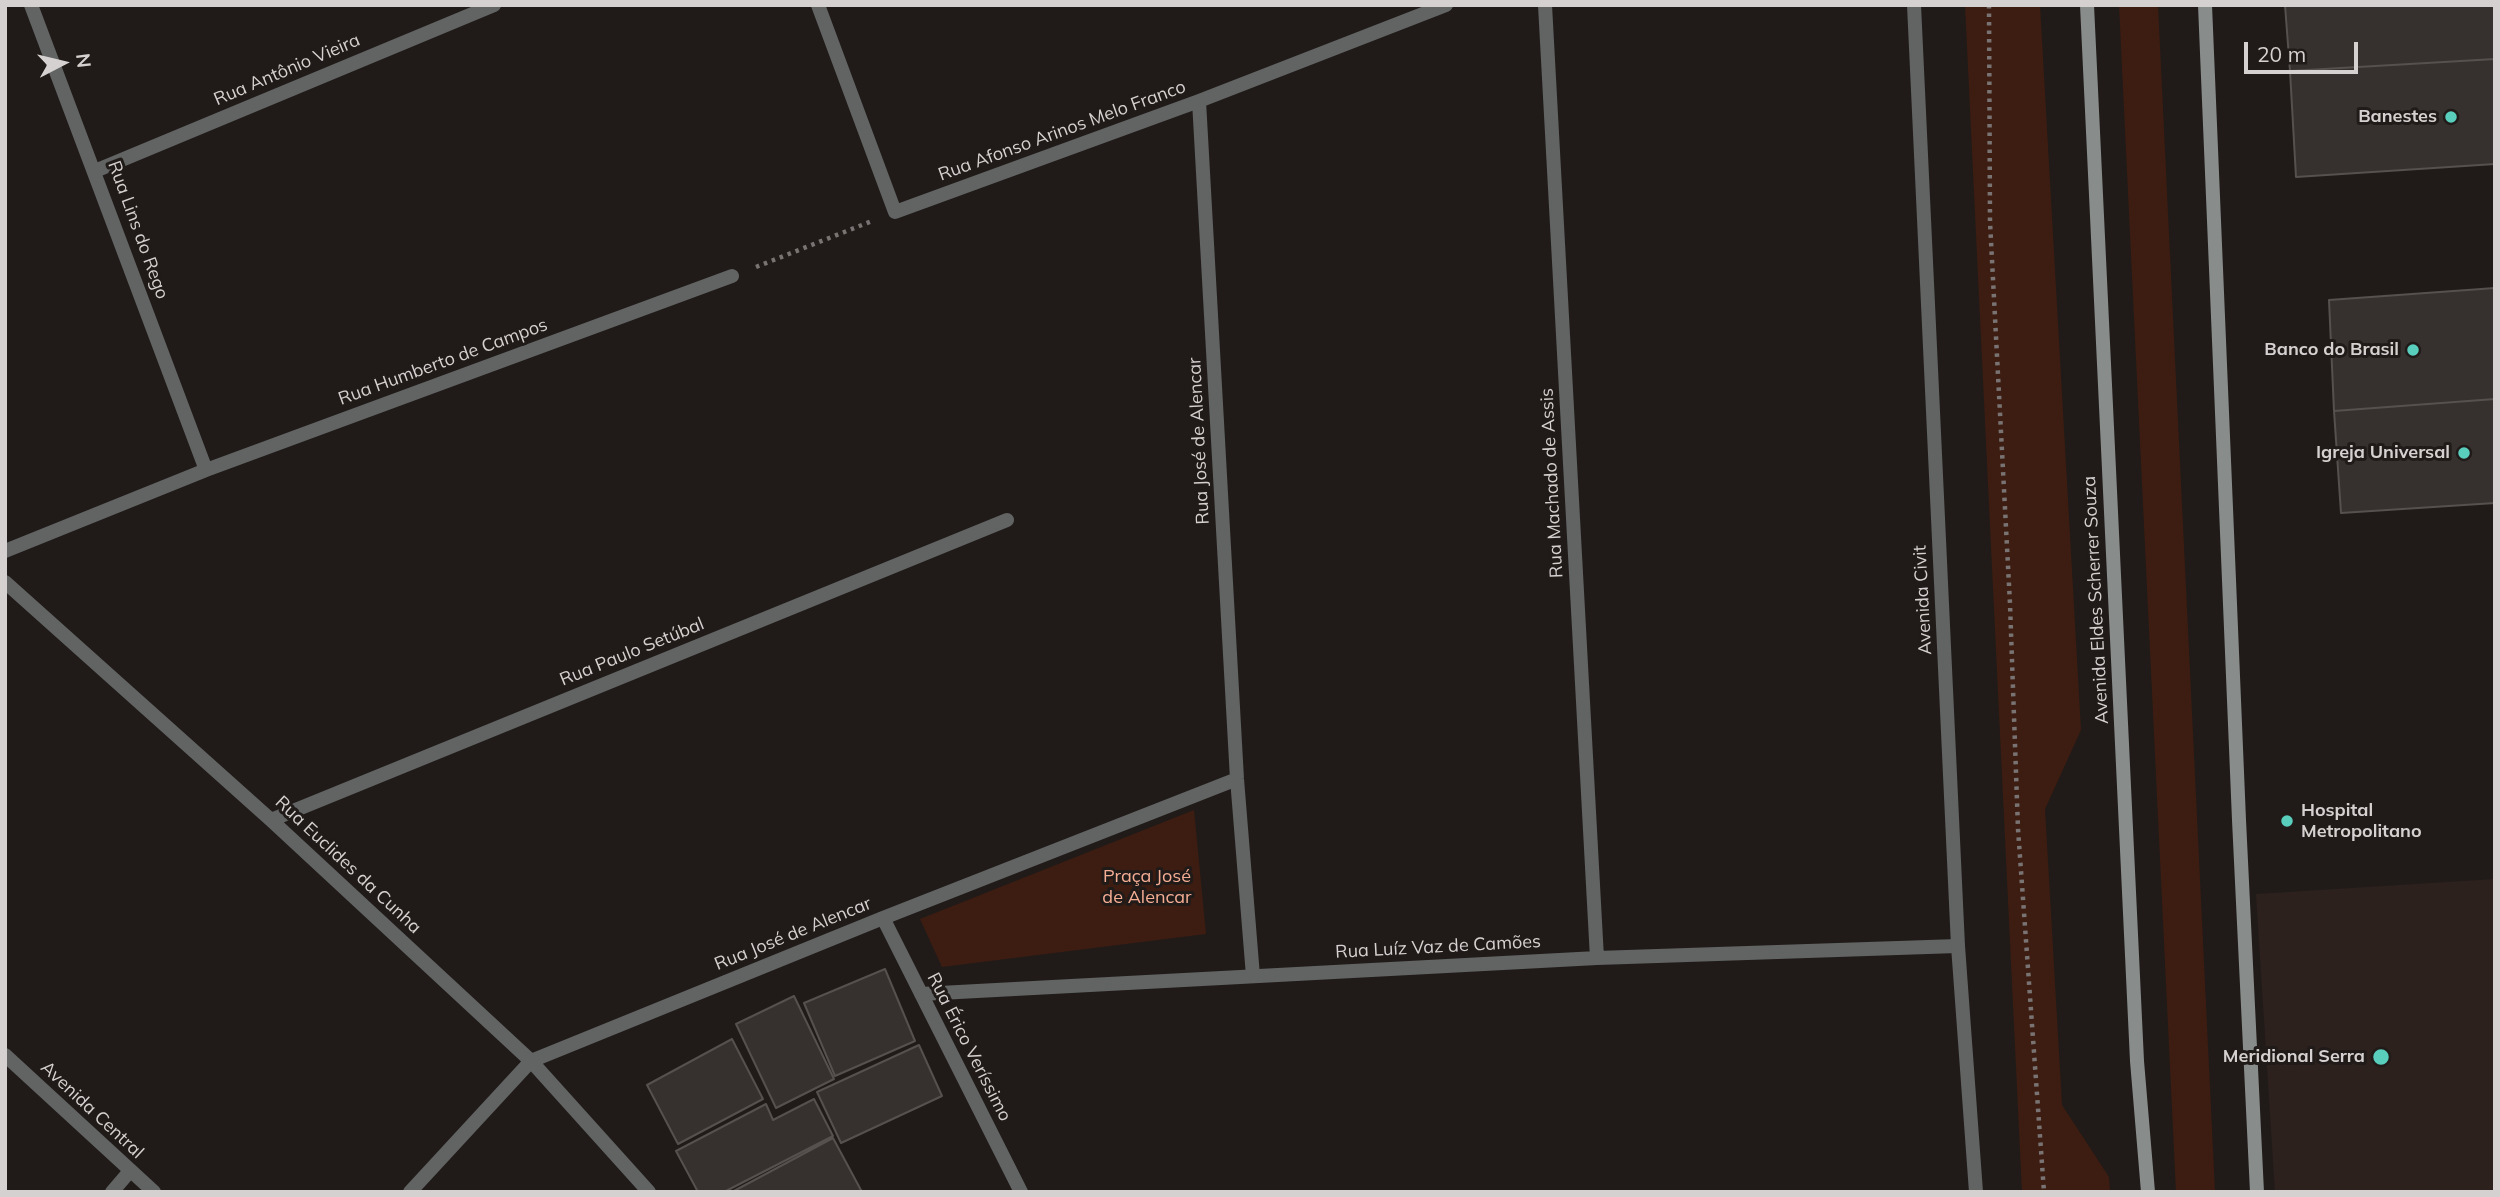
<!DOCTYPE html>
<html>
<head>
<meta charset="utf-8">
<style>
	body { margin:0 }
	#map { position:relative; width:2500px; height:1197px; overflow:hidden; background:#201b19; font-family:Mulish,sans-serif }
	canvas { display:block }
	.frame { position:absolute; inset:0; border:7px solid #d5d1d0; pointer-events:none }
	.north { position:absolute; left:28px; top:28px; width:70px; height:70px; -webkit-text-stroke:5px #201b19; paint-order:stroke; rotate:83deg; font-size:19px; font-weight:700; line-height:28px; text-align:center; color:#d5d1d0 }
	.north::after { content:''; display:block; margin:auto; width:24px; height:32px; background:#d5d1d0; clip-path:polygon(50% 0,100% 100%,50% 72%,0 100%) }
	.scale { position:absolute; left:2244px; top:42px; width:114px; height:32px; box-sizing:border-box; border:4px solid #d5d1d0; border-top:0; padding-left:9px; font-size:21px; line-height:24px; white-space:nowrap; color:#d5d1d0; -webkit-text-stroke:5px #201b19; paint-order:stroke }
</style>
</head>
<body>
<div id="map">
<canvas width="2500" height="1197"></canvas>
<div class="frame"></div>
<div class="north">N</div>
<div class="scale">20 m</div>
</div>
<script>
const c = document.querySelector('canvas').getContext('2d');
c.lineJoin = 'round';
function fill(path, color) {
  c.fillStyle = color;
  c.fill(path, 'evenodd');
}
function shape(rows) {
  const path = new Path2D();
  for (const r of rows) {
    path.moveTo(r[0], r[1]);
    for (let i = 2; i < r.length; i += 2) path.lineTo(r[i], r[i + 1]);
  }
  return path;
}
function trace(path, color, width, dash) {
  c.strokeStyle = color;
  c.lineWidth = width;
  c.lineCap = dash ? 'butt' : 'round';
  c.setLineDash(dash || []);
  c.stroke(path);
}
function label(font, color, halo, rows, align = 'center') {
  c.font = font + ' Mulish,sans-serif';
  c.lineWidth = 6;
  c.setLineDash([]);
  c.textBaseline = 'middle';
  c.strokeStyle = halo;
  c.fillStyle = color;
  for (const [text, x, y, turn = 0] of rows) {
    c.save();
    c.translate(x, y);
    c.rotate((+turn || 0) * Math.PI / 180);
    c.textAlign = isNaN(turn) ? turn : align;
    if (halo) c.strokeText(text, 0, 0);
    c.fillText(text, 0, 0);
    c.restore();
  }
}
const built = shape([
	[2495,879,2495,1192,2275,1192,2256,894]
]);
const green = shape([
	[1965,5,2040,5,2081,730,2045,809,2062,1105,2109,1177,2110,1192,2022,1192],
	[2119,5,2158,5,2215,1192,2176,1192],
	[1194,810,1206,934,942,967,920,919]
]);
const building = shape([
	[2285,5,2495,5,2495,59,2290,71,2285,5],
	[2495,59,2495,164,2296,177,2290,71,2495,59],
	[2495,288,2495,399,2334,411,2329,300,2495,288],
	[2495,399,2495,503,2341,513,2334,411,2495,399],
	[885,969,915,1041,835,1076,804,1003,885,969],
	[794,996,834,1079,776,1108,736,1024,794,996],
	[732,1039,763,1099,678,1144,647,1085,732,1039],
	[919,1045,942,1096,841,1143,817,1092,919,1045],
	[814,1099,833,1136,724,1192,698,1192,676,1151,766,1104,773,1120,814,1099],
	[833,1138,862,1192,732,1192,833,1138]
]);
const path = shape([
	[1989,5,1990,222,2010,604,2018,829,2044,1192],
	[756,267,872,221]
]);
const minor = shape([
	[31,5,206,470],
	[818,5,895,212,1199,101,1446,5],
	[1545,5,1597,958],
	[1199,101,1237,779,1253,976],
	[95,171,494,5],
	[5,551,206,470,732,276],
	[5,582,271,820,531,1061,649,1192],
	[271,820,1007,520],
	[883,918,1021,1192],
	[921,994,1597,958,1958,946],
	[112,1192,130,1171],
	[410,1192,531,1061,883,918,1237,779]
]);
const tertiary = shape([
	[1914,5,1958,946,1976,1192],
	[5,1055,154,1192]
]);
const secondary = shape([
	[2087,5,2137,1061,2148,1192],
	[2205,5,2239,820,2257,1192]
]);
const markers = [
	[2451,117,7,"#5acebd"],
	[2413,350,7,"#5acebd"],
	[2464,453,7,"#5acebd"],
	[2287,821,7,"#5acebd"],
	[2381,1057,9,"#5acebd"]
];
const streetNames = [
	["Rua Antônio Vieira",287,70,-23],
	["Rua Afonso Arinos Melo Franco",1062,131,-20],
	["Rua Lins do Rego",138,230,70],
	["Rua Humberto de Campos",443,362,-20],
	["Rua José de Alencar",1199,441,-93],
	["Rua Machado de Assis",1552,483,-93],
	["Avenida Civit",1923,600,-93],
	["Avenida Eldes Scherrer Souza",2096,600,-93],
	["Rua Paulo Setúbal",632,652,-22],
	["Rua Euclides da Cunha",348,865,43],
	["Rua José de Alencar",793,934,-22],
	["Rua Luíz Vaz de Camões",1438,947,-3],
	["Rua Érico Veríssimo",969,1047,63],
	["Avenida Central",92,1110,43]
];
const poiNames = [
	["Banestes",2437,117],
	["Banco do Brasil",2399,350],
	["Igreja Universal",2450,453],
	["Hospital",2301,811,"left"],
	["Metropolitano",2301,832,"left"],
	["Meridional Serra",2365,1057]
];
const parkNames = [
	["Praça José",1147,877],
	["de Alencar",1147,898]
];
fill(built, '#2c211d');
fill(green, '#3d1d11');
fill(building, '#36312f');
trace(building, '#56504e', 2);
trace(path, '#797473', 4.5, [3.5, 5]);
trace(minor, '#616463', 14);
trace(tertiary, '#616463', 14);
trace(secondary, '#888d8c', 14);
for (const [x, y, r, color] of markers) {
  const dot = new Path2D();
  dot.arc(x, y, r, 0, 2 * Math.PI);
  c.fillStyle = color;
  c.fill(dot);
  trace(dot, '#201b19', 2.5);
}
label('18px', '#d5d1d0', '#201b19', streetNames);
label('bold 18px', '#d5d1d0', '#201b19', poiNames, 'right');
label('18px', '#f5ad94', '#201b19', parkNames);
</script>
</body>
</html>
